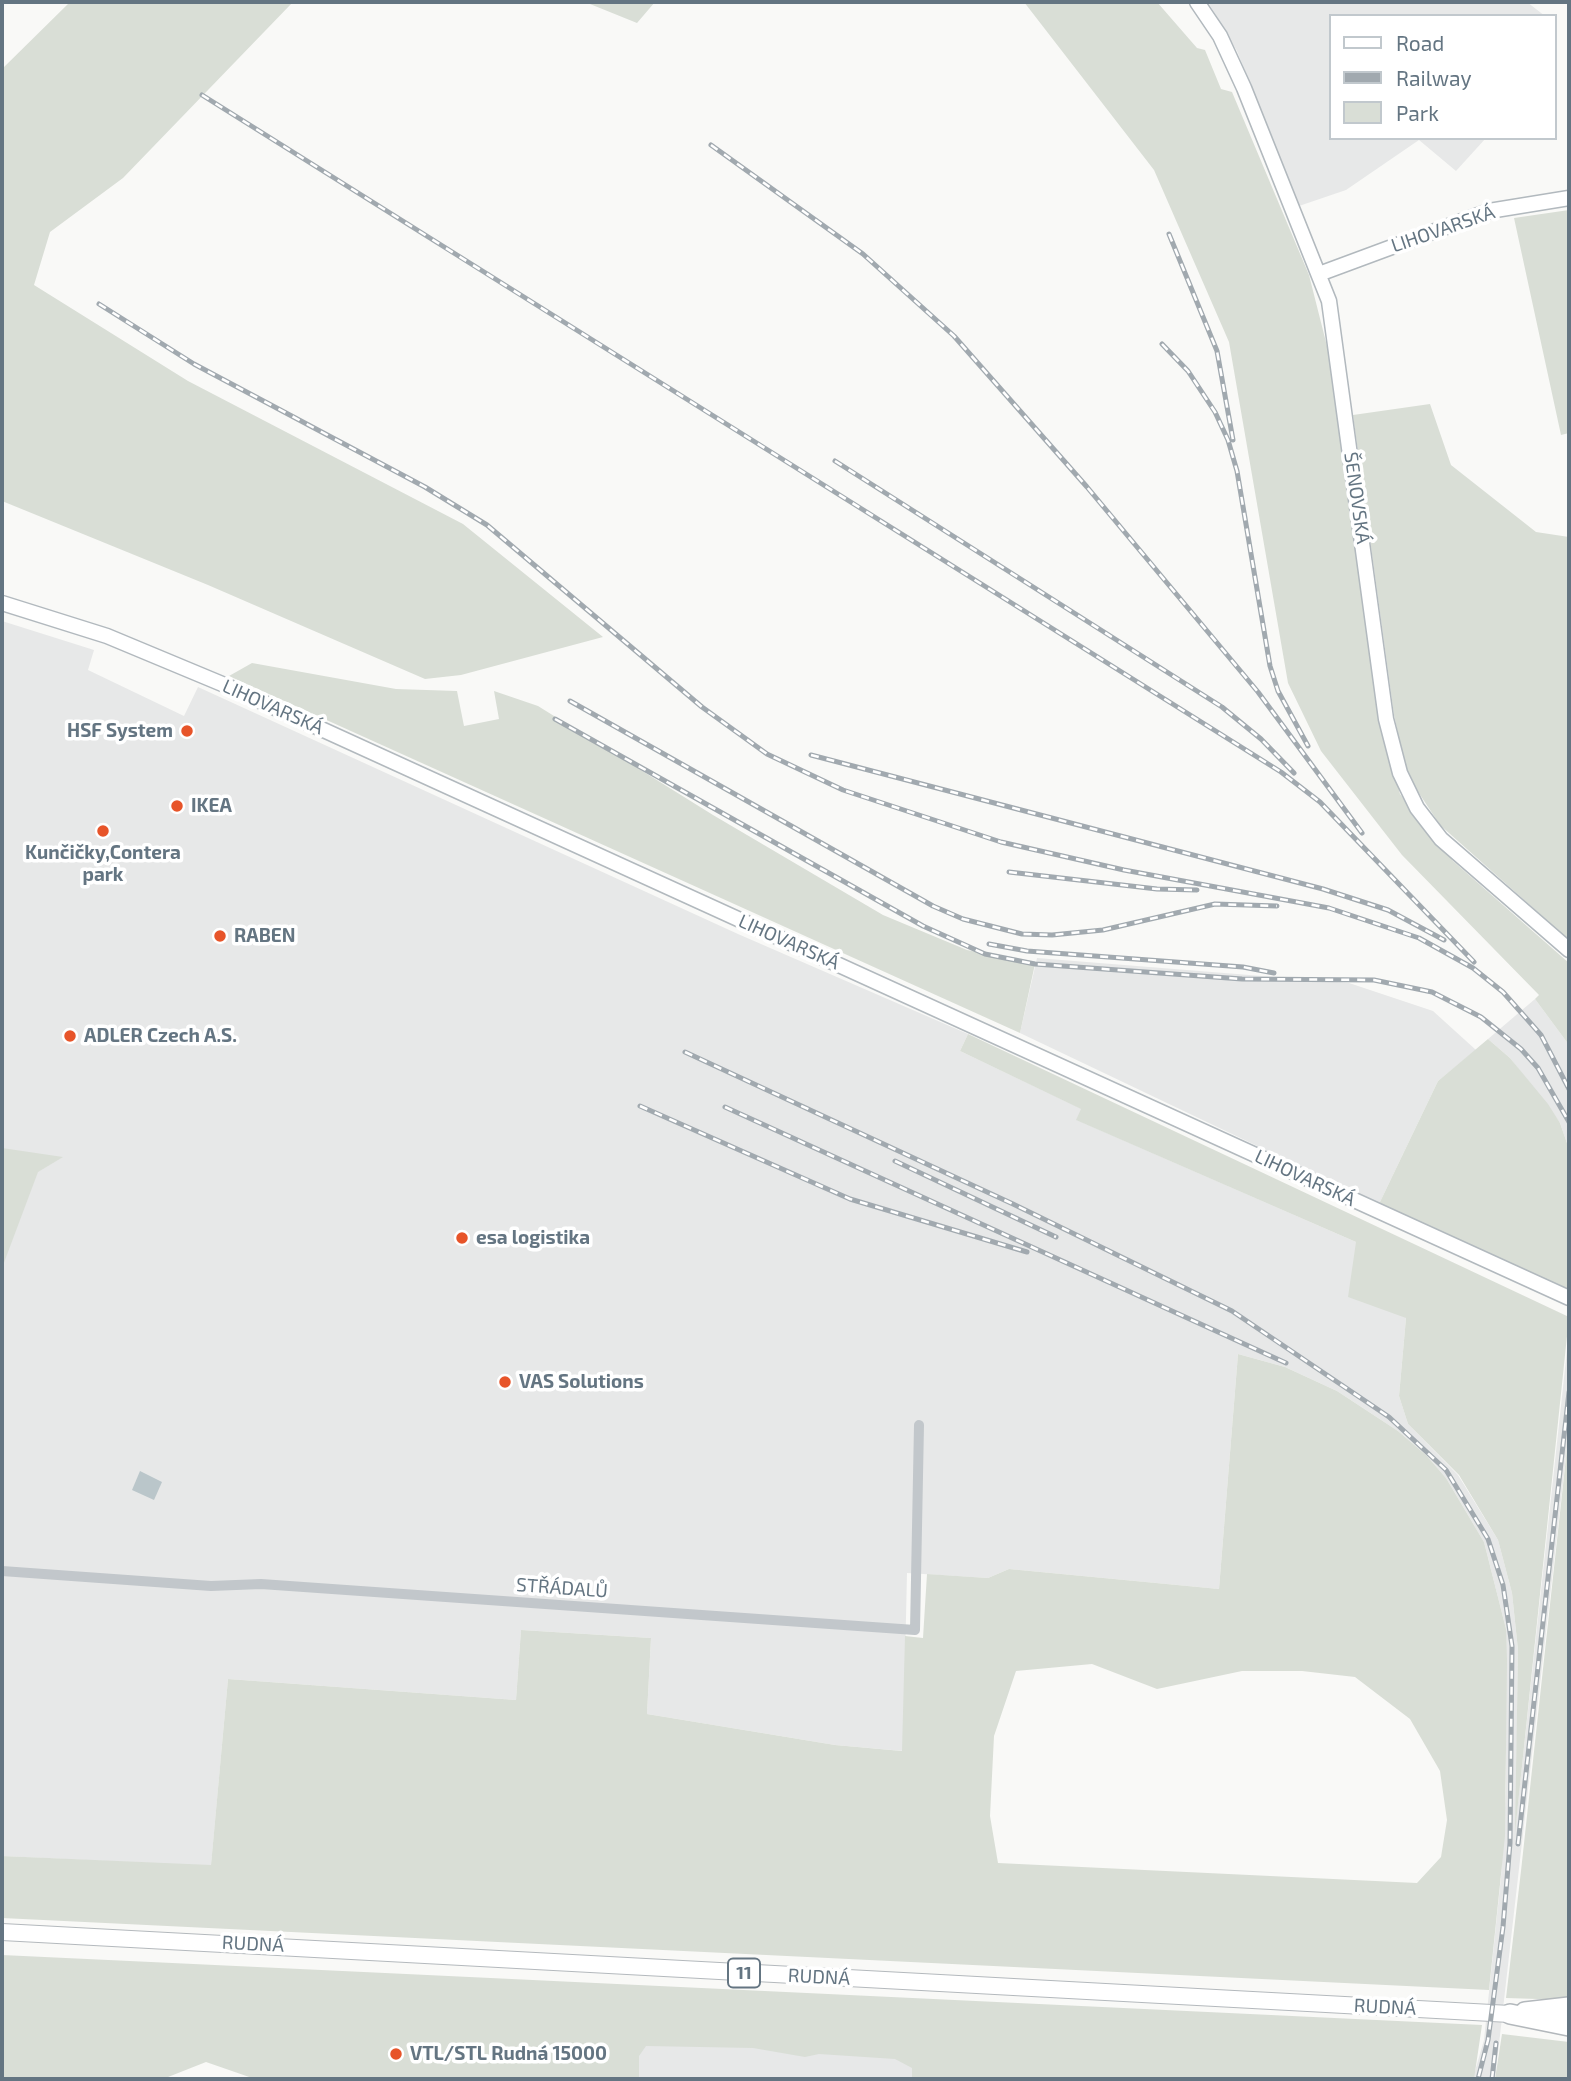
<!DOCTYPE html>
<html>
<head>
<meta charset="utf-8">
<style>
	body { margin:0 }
	#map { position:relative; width:1571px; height:2081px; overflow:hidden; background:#f9f9f7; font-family:"Exo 2",sans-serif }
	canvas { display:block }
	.frame { position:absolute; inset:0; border:4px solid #647582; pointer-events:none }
	.legend { position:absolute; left:1329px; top:14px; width:228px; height:126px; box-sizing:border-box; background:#fff; border:2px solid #c1c8cd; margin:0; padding:9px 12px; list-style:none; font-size:21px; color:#647582 }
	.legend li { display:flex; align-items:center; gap:14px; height:35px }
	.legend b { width:35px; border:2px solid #c1c8cd }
</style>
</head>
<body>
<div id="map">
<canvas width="1571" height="2081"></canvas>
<div class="frame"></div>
<ul class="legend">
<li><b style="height:9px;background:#fff"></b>Road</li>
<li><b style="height:9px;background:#a1a9af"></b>Railway</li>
<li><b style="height:19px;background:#d9ded6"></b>Park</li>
</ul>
</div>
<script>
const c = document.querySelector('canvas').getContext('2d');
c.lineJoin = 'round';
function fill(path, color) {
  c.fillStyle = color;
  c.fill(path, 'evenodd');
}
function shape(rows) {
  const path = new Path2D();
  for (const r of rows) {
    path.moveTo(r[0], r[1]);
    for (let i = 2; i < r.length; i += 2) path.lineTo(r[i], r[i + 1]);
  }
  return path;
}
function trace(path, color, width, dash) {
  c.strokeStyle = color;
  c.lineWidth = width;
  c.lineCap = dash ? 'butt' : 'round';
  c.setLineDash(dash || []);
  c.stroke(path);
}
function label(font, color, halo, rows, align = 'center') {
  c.font = font + ' "Exo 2",sans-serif';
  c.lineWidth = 7;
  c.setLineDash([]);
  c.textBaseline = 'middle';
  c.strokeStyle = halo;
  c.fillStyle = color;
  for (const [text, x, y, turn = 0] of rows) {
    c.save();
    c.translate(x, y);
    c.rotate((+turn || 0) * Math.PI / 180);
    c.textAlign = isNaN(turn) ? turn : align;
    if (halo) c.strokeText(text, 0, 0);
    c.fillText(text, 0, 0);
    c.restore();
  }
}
const built = shape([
	[1208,2,1527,2,1545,16,1331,16,1331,138,1486,138,1456,171,1419,140,1346,190,1299,206,1237,51],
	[2,621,94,650,88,670,184,716,198,687,738,934,968,1034,960,1051,1082,1109,1077,1120,1356,1242,1406,1318,1399,1396,1408,1424,1458,1475,1498,1540,1512,1593,1518,1650,1516,1821,1569,1332,1569,1430,1495,2079,590,2079,633,2022,1475,2071,1484,2040,1501,1877,1506,1790,1506,1629,1484,1542,1446,1478,1426,1455,1398,1431,1337,1391,1285,1367,1238,1354,1219,1589,1009,1569,988,1578,907,1573,903,1751,835,1745,647,1714,651,1638,521,1630,516,1700,228,1679,211,1866,2,1856],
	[1037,958,1349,983,1433,1011,1476,1050,1438,1081,1379,1204,1020,1033],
	[1535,999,1569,1045,1569,1149,1560,1123,1510,1058,1488,1039]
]);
const green = shape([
	[70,2,293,2,123,178,50,232,34,285,188,381,463,524,603,637,461,675,425,679,208,585,2,501,2,69],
	[585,2,655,2,637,23],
	[1024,2,1157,2,1197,48,1205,50,1221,89,1232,92,1309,275,1331,362,1377,703,1400,794,1453,861,1569,963,1569,1045,1535,999,1539,995,1402,855,1321,751,1288,683,1229,342,1154,170],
	[1569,210,1569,433,1561,435,1514,218],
	[1430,404,1451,465,1536,532,1569,537,1569,940,1440,825,1407,775,1394,715,1353,415],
	[252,663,396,689,457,691,464,726,499,719,494,691,538,706,713,815,883,915,967,950,1035,964,1020,1033,229,676],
	[968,1034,1569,1317,1515,1833,1518,1650,1512,1593,1498,1540,1459,1475,1408,1424,1399,1396,1406,1318,1348,1297,1356,1242,1076,1120,1081,1109,960,1051],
	[1488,1039,1510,1058,1548,1104,1560,1123,1569,1149,1569,1292,1379,1204,1438,1081],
	[2,1148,63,1157,38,1172,2,1268],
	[1238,1354,1285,1367,1337,1391,1398,1431,1426,1455,1446,1478,1484,1542,1506,1629,1507,1660,1505,1836,1489,1990,2,1918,2,1856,211,1865,228,1679,516,1700,521,1630,651,1638,647,1714,835,1745,902,1751,905,1636,923,1638,927,1574,988,1578,1009,1569,1219,1589],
	[1092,1664,1157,1689,1242,1671,1302,1671,1355,1677,1410,1719,1440,1771,1447,1820,1441,1857,1417,1883,998,1863,990,1816,994,1736,1016,1671],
	[1569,1430,1569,2000,1506,1998,1521,1871],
	[2,1955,385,1973,1482,2025,1474,2079,912,2079,912,2068,895,2059,819,2054,805,2057,753,2048,646,2046,639,2056,639,2079,255,2079,206,2062,163,2079,2,2079],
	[1502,2034,1569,2042,1569,2079,1495,2079]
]);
const water = shape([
	[140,1471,162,1482,154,1500,132,1490]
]);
const street = shape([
	[2,1571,211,1586,261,1584,915,1630,919,1425]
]);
const secondary = shape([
	[1197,2,1220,36,1244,88,1329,301,1386,719,1400,773,1417,808,1441,839,1569,950],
	[1319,274,1489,211,1569,198],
	[2,603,107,636,227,686,1569,1298]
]);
const primary = shape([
	[2,1932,1510,2014]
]);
const highway = shape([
	[1525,2012,1569,2007],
	[1510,2014,1569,2026]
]);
const rail = shape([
	[202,95,1281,772,1320,802,1474,962],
	[711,145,863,254,954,336,1087,487,1258,692,1362,833],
	[1169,234,1217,351,1233,440],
	[99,304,194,364,425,487,487,525,702,707,767,754,843,790,1001,842,1124,870,1329,908,1419,938,1473,968,1503,992,1541,1035,1569,1089],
	[1162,344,1188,371,1215,412,1228,440,1237,471,1270,666,1278,691,1308,746],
	[835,461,1222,707,1261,739,1294,773],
	[570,701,933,906,963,919,1022,934,1052,935,1103,930,1215,904,1277,906],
	[555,719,923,926,985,954,1035,964,1242,979,1374,980,1432,992,1481,1017,1521,1049,1538,1068,1569,1122],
	[811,755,1323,889,1388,910,1444,940],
	[1009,872,1157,889,1197,890],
	[989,944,1027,951,1243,967,1274,973],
	[685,1052,1013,1204,1232,1311,1389,1417,1446,1470,1488,1539,1503,1585,1512,1646,1510,1843,1503,1927,1488,2040,1478,2079],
	[640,1106,850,1199,1027,1252],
	[725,1107,1286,1363],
	[895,1161,1056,1237],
	[1518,1844,1569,1392],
	[1492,2079,1496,2043]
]);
const markers = [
	[187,731,7,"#e75429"],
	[177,806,7,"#e75429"],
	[103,831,7,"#e75429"],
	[220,936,7,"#e75429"],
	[70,1036,7,"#e75429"],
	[462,1238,7,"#e75429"],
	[505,1382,7,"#e75429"],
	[396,2054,7,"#e75429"]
];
const shields = [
	[744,1973,32]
];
const shieldNames = [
	["11",744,1973]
];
const streetNames = [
	["LIHOVARSKÁ",1443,229,-19],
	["ŠENOVSKÁ",1357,498,82],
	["LIHOVARSKÁ",273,707,24],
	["LIHOVARSKÁ",789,942,24],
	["LIHOVARSKÁ",1305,1178,25],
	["STŘÁDALŮ",562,1588,4],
	["RUDNÁ",253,1944,3],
	["RUDNÁ",819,1977,3],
	["RUDNÁ",1385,2007,3]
];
const poiNames = [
	["HSF System",173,731,"right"],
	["IKEA",191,806],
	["Kunčičky,Contera",103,853,"center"],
	["park",103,875,"center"],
	["RABEN",234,936],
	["ADLER Czech A.S.",84,1036],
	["esa logistika",476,1238],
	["VAS Solutions",519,1382],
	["VTL/STL Rudná 15000",410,2054]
];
fill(built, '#e7e8e8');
fill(green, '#d9ded6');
fill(water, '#bac6ca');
trace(secondary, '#b2b9be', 17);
trace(primary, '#b4b9bd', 18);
trace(highway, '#b3b8bc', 22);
trace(street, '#c2c7cb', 10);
trace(secondary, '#fff', 14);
trace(primary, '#fff', 16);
trace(highway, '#fff', 19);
trace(rail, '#a1a9af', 5);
trace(rail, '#fff', 2.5, [8]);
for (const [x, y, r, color] of markers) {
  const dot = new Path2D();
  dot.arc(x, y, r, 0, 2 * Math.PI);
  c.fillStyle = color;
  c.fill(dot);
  trace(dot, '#fff', 2.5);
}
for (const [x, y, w] of shields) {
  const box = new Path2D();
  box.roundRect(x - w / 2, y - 14.5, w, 29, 5);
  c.fillStyle = '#fff';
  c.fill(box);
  trace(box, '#647582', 2);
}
label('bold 18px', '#647582', null, shieldNames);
label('19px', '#647582', '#fff', streetNames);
label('bold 19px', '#647582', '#fff', poiNames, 'left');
</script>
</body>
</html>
